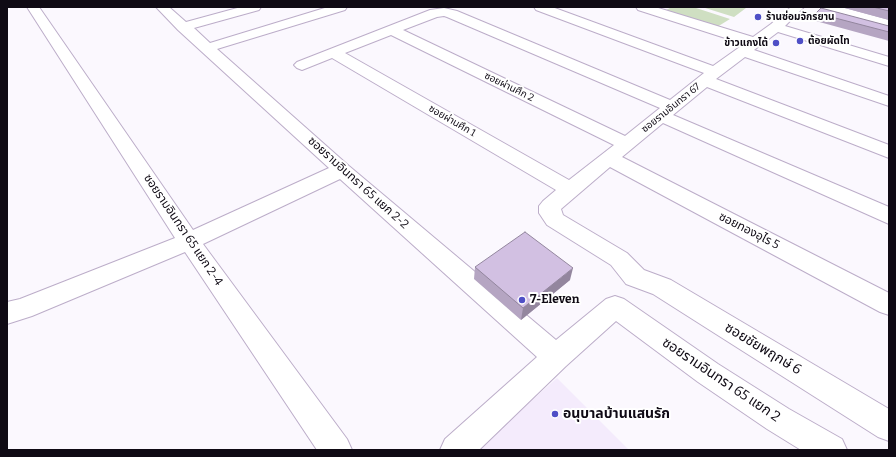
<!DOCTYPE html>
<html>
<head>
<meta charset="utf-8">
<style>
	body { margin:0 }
	#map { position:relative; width:896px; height:457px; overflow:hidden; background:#fbf8fe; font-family:Bitter,serif }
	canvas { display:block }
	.frame { position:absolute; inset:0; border:8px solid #0f0a14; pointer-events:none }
</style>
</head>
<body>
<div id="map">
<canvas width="896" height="457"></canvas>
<div class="frame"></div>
</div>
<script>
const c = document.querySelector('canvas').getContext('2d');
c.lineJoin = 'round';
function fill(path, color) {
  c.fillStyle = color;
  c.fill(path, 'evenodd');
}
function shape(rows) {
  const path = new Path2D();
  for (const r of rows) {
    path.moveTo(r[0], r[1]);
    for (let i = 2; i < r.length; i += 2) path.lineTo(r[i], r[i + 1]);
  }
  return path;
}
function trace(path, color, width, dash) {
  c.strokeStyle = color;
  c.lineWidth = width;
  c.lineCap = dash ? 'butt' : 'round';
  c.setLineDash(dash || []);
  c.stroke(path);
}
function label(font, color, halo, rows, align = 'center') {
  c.font = font + ' Bitter,"Noto Sans Thai",serif';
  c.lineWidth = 4;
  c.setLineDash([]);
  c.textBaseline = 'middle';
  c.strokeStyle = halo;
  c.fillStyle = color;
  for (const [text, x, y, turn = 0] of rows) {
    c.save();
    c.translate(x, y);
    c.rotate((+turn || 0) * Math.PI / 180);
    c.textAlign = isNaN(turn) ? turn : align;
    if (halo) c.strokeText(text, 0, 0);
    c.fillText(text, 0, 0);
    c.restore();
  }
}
const education = shape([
	[557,378,629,450,476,450]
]);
const green = shape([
	[672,7,693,7,730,19,717,27,666,10],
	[702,7,741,7,746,8,734,17]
]);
const minor = shape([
	[27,7,39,7,193,230,329,168,178,30,156,7,169,7,186,22,241,7,261,7,259,10,194,28,210,43,328,7,347,7,345,10,217,49,349,166,556,340,606,299,615,296,624,299,718,364,789,409,842,439,847,450,801,450,767,429,698,382,616,321,566,366,479,450,440,450,445,439,537,357,340,179,203,244,347,439,352,450,317,450,185,252,32,316,7,324,7,302,20,299,175,238,27,7],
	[534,7,552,7,713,66,744,44,638,10,636,7,655,7,753,37,771,24,791,7,804,7,785,26,889,57,889,66,778,32,754,50,889,96,889,106,745,57,716,79,889,145,889,158,707,87,673,115,889,207,889,224,663,123,622,157,889,293,889,315,880,312,610,167,561,209,563,215,627,253,644,270,671,280,889,409,889,441,878,437,653,294,626,284,611,265,547,225,539,213,539,206,543,201,556,190,332,58,302,70,297,68,294,65,297,62,430,10,444,8,457,11,670,100,704,73,536,10,534,7],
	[444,16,447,17,660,108,625,136,403,30,437,17,444,16],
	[391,35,614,145,569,180,345,53,391,35],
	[821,7,841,7,889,20,889,28,823,10,821,7]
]);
const wall = shape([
	[841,7,889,7,889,20],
	[816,13,889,26,889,41,812,20],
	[475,267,570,280,521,320,474,279]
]);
const shadedWall = shape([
	[573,268,570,280,521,320,523,308]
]);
const building = shape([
	[873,7,889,7,889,11,873,7],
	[821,8,889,26,889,32,816,13,821,8],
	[525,232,573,268,523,308,475,267,525,232]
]);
const markers = [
	[758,17,4,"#4f4fc6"],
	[800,41,4,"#4f4fc6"],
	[776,43,4,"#4f4fc6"],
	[522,300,4,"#4f4fc6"],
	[555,414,4,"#4f4fc6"]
];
const farPoinames = [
	["ร้านซ่อมจักรยาน",766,17],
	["ต้อยผัดไท",808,41],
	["ข้าวแกงไต้",768,43,"right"]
];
const farStreetnames = [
	["ซอยผ่านศึก 2",509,87,26],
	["ซอยรามอินทรา 67",671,108,-39],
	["ซอยผ่านศึก 1",452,121,30]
];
const streetNames = [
	["ซอยรามอินทรา 65 แยก 2-2",358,183,42],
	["ซอยรามอินทรา 65 แยก 2-4",183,230,56],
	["ซอยทองอุไร 5",749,231,27]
];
const poiNames = [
	["7-Eleven",530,300]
];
const nearStreetnames = [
	["ซอยชัยพฤกษ์ 6",763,349,31],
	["ซอยรามอินทรา 65 แยก 2",721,380,34]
];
const nearPoinames = [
	["อนุบาลบ้านแสนรัก",563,414]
];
fill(education, '#f4ebfc');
fill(green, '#cfdfc2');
trace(minor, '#bcadc9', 2);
fill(minor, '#fff');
fill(wall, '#b5a5c2');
fill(shadedWall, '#93869e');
fill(building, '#d2c0e2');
trace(building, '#93869e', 1);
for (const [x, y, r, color] of markers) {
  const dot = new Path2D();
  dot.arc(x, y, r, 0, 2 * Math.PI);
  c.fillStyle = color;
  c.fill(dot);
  trace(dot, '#fff', 1.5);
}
label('bold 10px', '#0f0a14', '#fff', farPoinames, 'left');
label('10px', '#0f0a14', '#fff', farStreetnames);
label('12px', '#0f0a14', '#fff', streetNames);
label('bold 12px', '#0f0a14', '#fff', poiNames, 'left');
label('14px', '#0f0a14', '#fff', nearStreetnames);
label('bold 14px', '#0f0a14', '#fff', nearPoinames, 'left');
</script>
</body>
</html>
